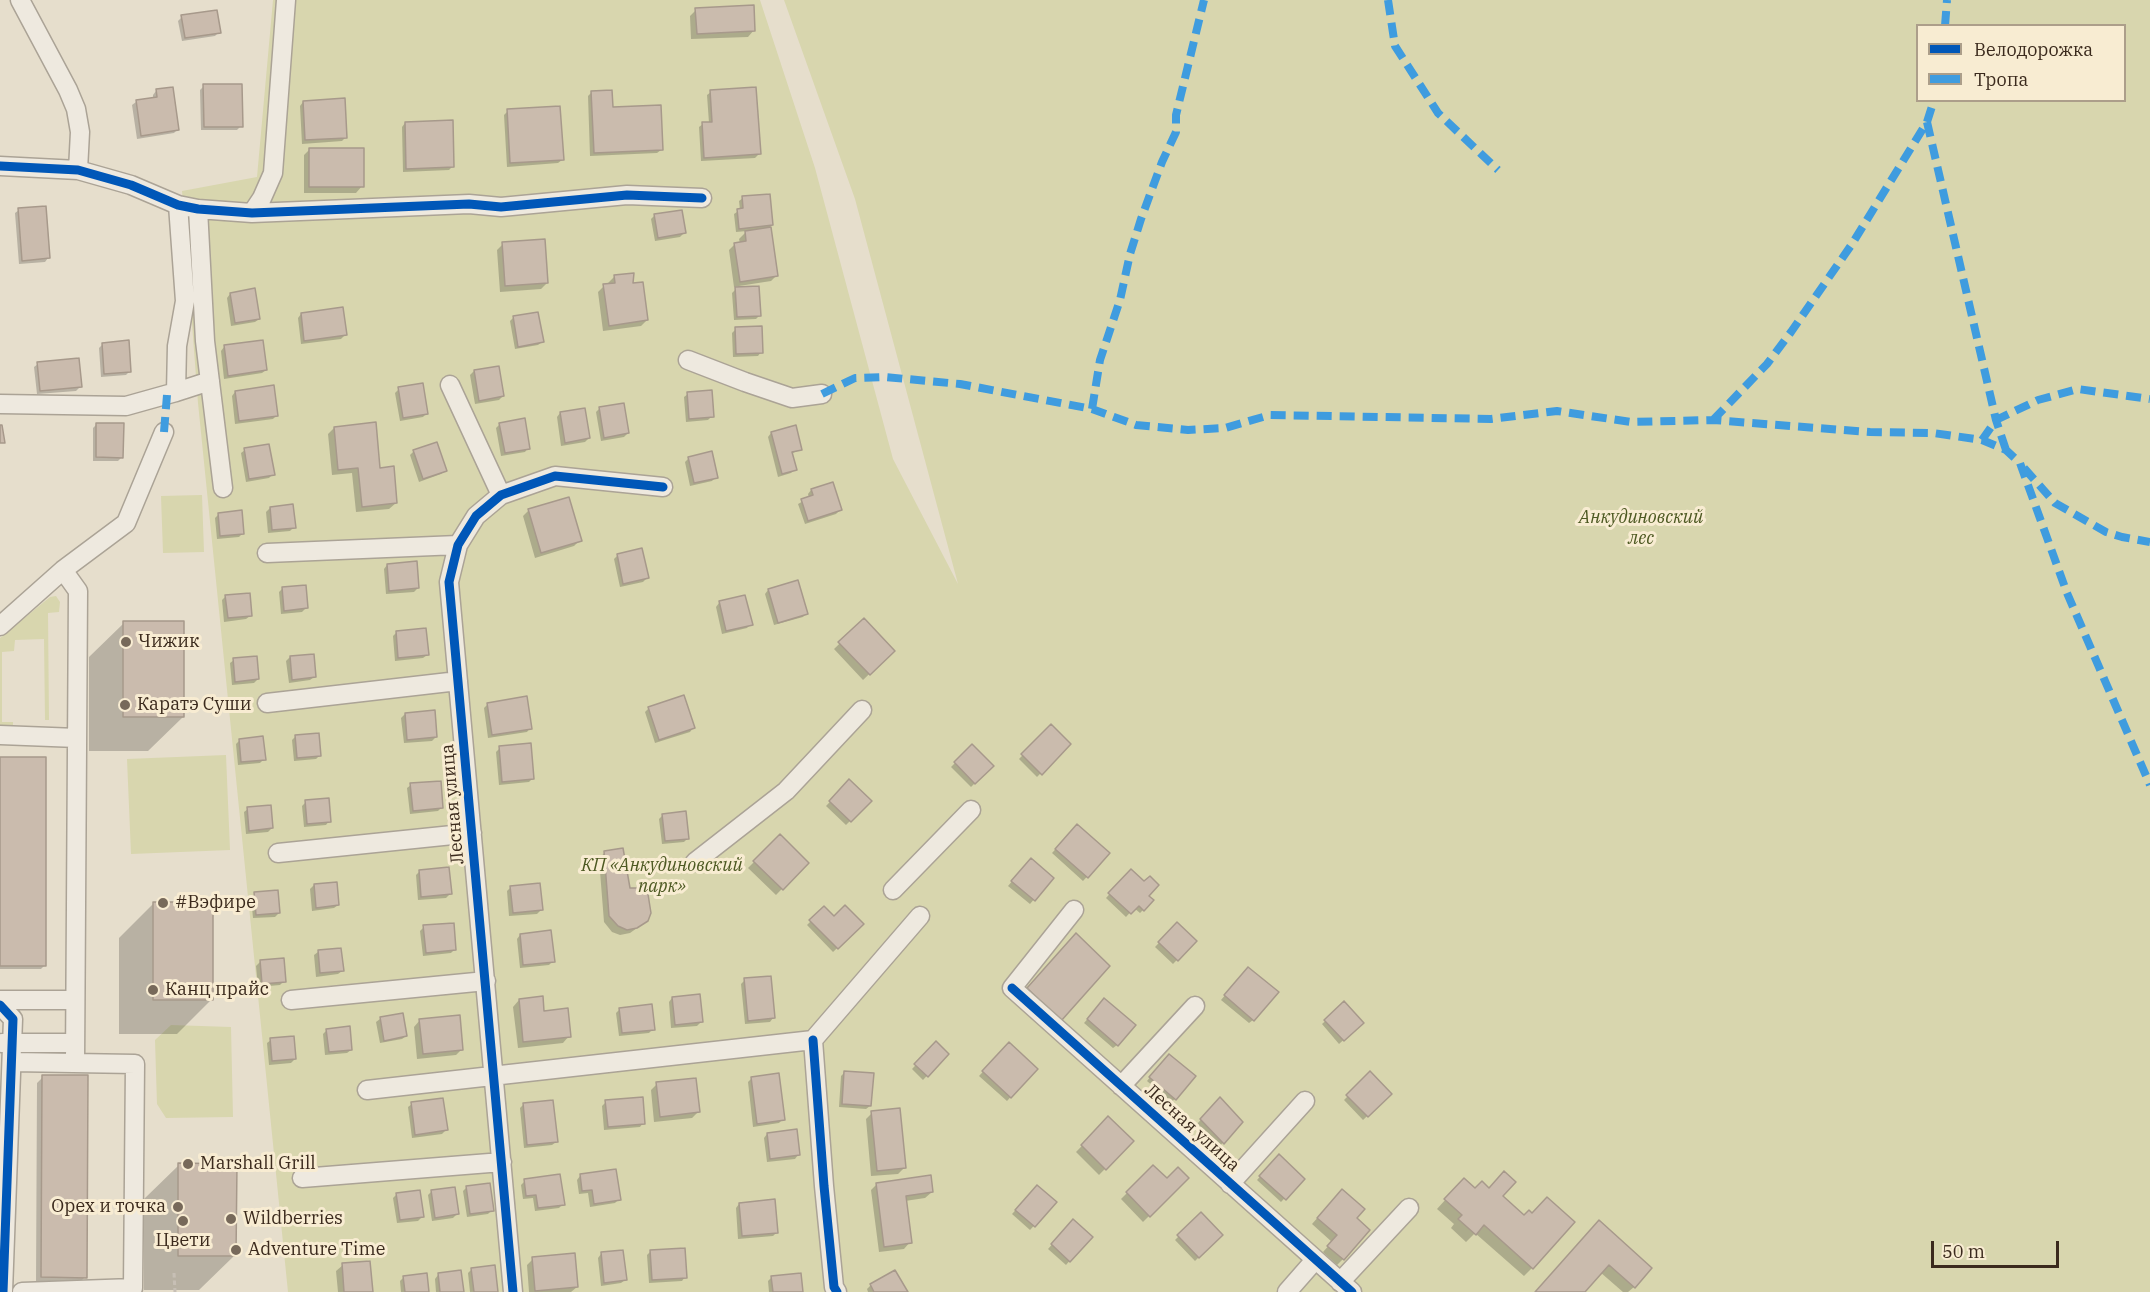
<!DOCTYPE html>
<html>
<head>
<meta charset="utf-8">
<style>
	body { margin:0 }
	#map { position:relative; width:2150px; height:1292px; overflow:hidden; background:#e6decc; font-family:"IBM Plex Serif",serif }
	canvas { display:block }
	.legend { position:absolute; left:1916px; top:24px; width:210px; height:78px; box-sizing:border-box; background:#f8ecd2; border:2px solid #ac9e8a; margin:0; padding:8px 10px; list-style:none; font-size:18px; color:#3b2a1d }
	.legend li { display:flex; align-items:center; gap:12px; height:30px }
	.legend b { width:30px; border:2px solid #ac9e8a }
	.scale { position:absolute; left:1931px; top:1241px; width:128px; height:27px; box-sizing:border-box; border:3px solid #3b2a1d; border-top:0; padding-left:8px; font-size:18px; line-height:21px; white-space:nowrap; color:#3b2a1d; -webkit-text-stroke:4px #f8ecd2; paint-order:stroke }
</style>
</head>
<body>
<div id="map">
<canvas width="2150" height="1292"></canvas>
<ul class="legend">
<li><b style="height:8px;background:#0057b8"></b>Велодорожка</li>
<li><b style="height:8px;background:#3f9cdf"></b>Тропа</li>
</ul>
<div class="scale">50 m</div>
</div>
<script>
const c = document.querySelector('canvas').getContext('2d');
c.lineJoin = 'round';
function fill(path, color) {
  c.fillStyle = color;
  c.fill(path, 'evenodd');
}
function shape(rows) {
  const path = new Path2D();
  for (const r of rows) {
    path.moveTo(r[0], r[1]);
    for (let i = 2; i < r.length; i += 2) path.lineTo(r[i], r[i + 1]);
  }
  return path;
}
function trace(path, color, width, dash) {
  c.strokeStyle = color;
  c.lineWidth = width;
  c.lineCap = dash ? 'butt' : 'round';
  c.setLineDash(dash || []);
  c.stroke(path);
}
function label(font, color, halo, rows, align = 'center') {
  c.font = font + ' "IBM Plex Serif",serif';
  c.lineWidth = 6;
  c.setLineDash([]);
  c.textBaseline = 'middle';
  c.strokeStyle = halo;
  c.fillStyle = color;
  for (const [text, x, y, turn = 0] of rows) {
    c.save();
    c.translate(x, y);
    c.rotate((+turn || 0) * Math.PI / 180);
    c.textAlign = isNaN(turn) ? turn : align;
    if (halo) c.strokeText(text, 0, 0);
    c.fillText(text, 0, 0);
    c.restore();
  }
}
const green = shape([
	[273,0,760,0,815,168,893,459,958,584,855,199,784,0,2150,0,2150,1292,288,1292,198,403,182,191,257,177],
	[1918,26,2124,26,2124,100,1918,100],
	[202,495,204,552,163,553,161,496],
	[56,596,60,602,59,612,48,613,49,720,45,720,44,639,15,640,14,651,2,652,2,722,13,722,13,727,0,728,0,638,50,597],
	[226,755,230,850,131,854,127,759],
	[171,1025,231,1027,233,1117,166,1118,157,1104,155,1040]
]);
const shadow = shape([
	[696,10,754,30,748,37,691,39,690,16],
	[182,17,219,32,215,36,182,41,178,21],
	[204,86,241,126,237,130,201,130,200,90],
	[156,91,178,129,174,133,137,139,132,105,136,102,153,99,153,95],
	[592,92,612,109,661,150,657,153,590,156,588,96],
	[711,92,759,154,755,158,701,161,699,127,703,124,709,123,707,95],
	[303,102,346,137,342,141,302,144,300,106],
	[508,111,562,160,558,163,507,167,504,115],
	[405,123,453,166,449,170,403,172,402,127],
	[310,149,362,186,356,193,304,193,304,155],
	[743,198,772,225,770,227,777,275,771,281,739,286,760,315,756,319,734,320,732,293,739,286,734,287,729,250,735,244,740,243,739,239,747,231,736,232,734,214,740,210,739,201],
	[19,210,48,258,45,262,19,264,15,213],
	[655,215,684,233,680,237,655,241,651,219],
	[503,244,547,283,541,289,500,292,497,250],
	[614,277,647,320,641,326,603,331,598,292,604,286,609,285,608,283],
	[230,294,259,319,255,322,231,326,227,298],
	[301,314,345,335,341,339,301,344,298,318],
	[514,317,542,342,538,345,515,349,510,321],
	[736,329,761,352,758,356,733,357,732,333],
	[103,344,130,371,126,375,101,377,99,348],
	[224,347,266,370,262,373,224,379,221,351],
	[38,364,80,387,76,391,37,394,34,367],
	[474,371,503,396,499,400,475,404,470,375],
	[399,389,427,413,423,417,400,421,395,393],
	[235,392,277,415,273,419,235,424,232,396],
	[688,394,712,416,708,420,686,422,684,397],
	[600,408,628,433,624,437,601,441,596,412],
	[560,413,589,438,585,442,561,446,557,417],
	[97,424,122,457,118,461,93,461,93,428],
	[500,424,528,448,525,452,501,456,496,428],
	[795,427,801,449,791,454,795,469,791,473,778,477,768,437,771,433],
	[334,428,379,469,396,503,389,509,356,512,352,473,332,475,328,434],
	[245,450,273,474,269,478,246,482,241,453],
	[414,451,445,471,441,474,419,482,410,455],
	[689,458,716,477,712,481,690,486,685,462],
	[832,484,840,510,836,514,805,524,798,504,809,498,808,494,811,490],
	[270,508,294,527,290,531,268,533,266,512],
	[529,510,580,540,574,546,535,558,523,516],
	[219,514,243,533,239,537,217,539,215,518],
	[618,555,647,578,643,582,620,587,614,559],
	[387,565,418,588,414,592,386,594,384,569],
	[282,589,306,608,302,612,281,614,279,592],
	[768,590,806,613,803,617,774,625,765,594],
	[226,596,250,616,246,619,224,622,222,600],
	[744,597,751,624,747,628,722,634,716,607,719,603],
	[864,620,893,651,863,680,834,649],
	[124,623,183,717,148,751,89,751,89,657],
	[397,632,427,655,423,658,395,661,393,636],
	[290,657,314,677,310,680,289,683,286,661],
	[234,660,258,679,254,683,232,685,230,663],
	[488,704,530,728,527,732,488,738,484,708],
	[649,708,693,728,690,732,655,743,645,712],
	[405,714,436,737,432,741,404,743,401,718],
	[1051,726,1069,744,1037,777,1019,759],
	[296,736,319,756,316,759,294,761,292,740],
	[240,740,264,759,260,763,238,765,236,744],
	[972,746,992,766,971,787,951,767],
	[500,748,533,778,529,782,499,785,496,752],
	[0,758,45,965,41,969,0,969],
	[849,782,870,801,846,825,826,806],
	[411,785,442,807,438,811,410,814,407,788],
	[306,802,329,821,326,825,304,827,302,806],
	[248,809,272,828,268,832,246,834,244,812],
	[663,815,688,838,684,842,662,844,659,819],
	[1077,826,1108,854,1083,881,1052,853],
	[780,836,807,863,776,895,748,868],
	[605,852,647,921,630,933,620,935,612,932,604,922,599,859],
	[1027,864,1052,878,1030,904,1008,886],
	[420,871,450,894,446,898,418,900,416,875],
	[1131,871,1147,896,1143,910,1140,913,1134,908,1126,917,1106,898],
	[314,885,338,905,334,908,312,911,310,889],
	[511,887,541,910,537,914,509,916,507,891],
	[255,894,279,913,275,917,253,918,251,897],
	[153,904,212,999,177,1034,119,1034,119,938],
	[824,908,834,918,862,924,833,952,807,925],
	[1177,924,1195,941,1173,964,1155,947],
	[424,927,455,949,451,953,423,956,420,931],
	[520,935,553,961,549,965,520,968,517,939],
	[318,952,342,971,338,974,316,977,314,955],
	[260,962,284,981,280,985,258,987,256,966],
	[1245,972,1253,1020,1249,1023,1221,1000],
	[745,980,773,1018,770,1022,745,1024,741,984],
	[672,998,701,1022,697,1026,671,1028,669,1002],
	[519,1000,543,1013,569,1036,563,1043,518,1048,513,1007],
	[1101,1004,1117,1045,1113,1048,1084,1023],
	[1344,1004,1362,1023,1339,1044,1322,1024],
	[620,1009,653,1029,649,1033,619,1036,616,1013],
	[380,1019,406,1036,402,1039,380,1043,376,1022],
	[420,1020,462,1049,456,1055,417,1059,414,1027],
	[327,1030,351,1050,347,1053,325,1055,323,1034],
	[271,1040,295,1059,291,1063,269,1065,267,1043],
	[936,1044,947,1054,923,1080,912,1069],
	[1009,1044,1036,1069,1007,1101,979,1076],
	[1165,1059,1175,1099,1171,1102,1147,1081],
	[845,1072,870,1106,866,1109,839,1107,841,1076],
	[1370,1074,1390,1094,1363,1120,1344,1100],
	[43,1077,85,1277,79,1283,36,1282,37,1083],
	[752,1078,783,1119,779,1123,753,1127,748,1082],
	[657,1084,699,1111,692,1118,654,1122,651,1090],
	[1220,1099,1241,1122,1219,1147,1197,1124],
	[606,1102,643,1123,640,1127,604,1130,602,1106],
	[412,1104,446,1130,442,1134,412,1138,408,1107],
	[524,1104,556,1142,552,1145,524,1148,520,1108],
	[872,1113,904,1168,898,1174,871,1176,866,1119],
	[1108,1119,1132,1141,1099,1175,1076,1152],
	[767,1134,798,1155,795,1159,767,1162,764,1138],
	[1279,1156,1303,1179,1281,1202,1257,1180],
	[179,1165,234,1256,199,1290,144,1290,144,1199],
	[1153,1167,1167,1180,1187,1178,1143,1222,1121,1199],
	[580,1176,619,1199,615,1203,590,1207,588,1193,579,1194,577,1180],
	[525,1181,563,1204,559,1208,535,1211,533,1198,523,1199,521,1185],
	[877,1184,932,1192,925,1198,905,1201,910,1242,904,1249,879,1252,871,1190],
	[467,1187,492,1210,488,1214,467,1217,463,1191],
	[1037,1187,1055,1203,1030,1230,1012,1214],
	[1456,1188,1489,1189,1501,1196,1532,1268,1524,1276,1475,1233,1466,1242,1451,1228,1454,1224,1437,1209],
	[432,1191,457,1214,453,1218,432,1221,428,1195],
	[397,1194,422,1217,418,1221,397,1223,393,1198],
	[1336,1197,1355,1218,1343,1259,1337,1265,1323,1252,1332,1242,1312,1224],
	[739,1204,776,1233,773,1236,738,1239,736,1208],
	[1201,1214,1221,1235,1195,1261,1175,1240],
	[1073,1221,1090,1237,1066,1265,1048,1249],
	[1591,1231,1634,1287,1628,1292,1623,1292,1600,1272,1583,1292,1536,1292],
	[651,1251,685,1277,682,1281,649,1283,647,1255],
	[601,1254,625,1280,621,1283,601,1286,598,1258],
	[533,1259,577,1287,571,1292,529,1292,527,1265],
	[343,1265,371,1292,338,1292,336,1271],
	[472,1269,496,1292,470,1292,468,1273],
	[895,1272,906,1292,868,1292,867,1289,871,1285],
	[438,1275,463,1292,436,1292,435,1279],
	[404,1277,428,1292,401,1292,400,1281],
	[772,1277,802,1292,769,1292,768,1281]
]);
const building = shape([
	[754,5,755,31,697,34,695,8,754,5],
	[217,10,221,33,185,38,181,15,217,10],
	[203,84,242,84,243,127,204,127,203,84],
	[173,87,179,130,141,136,136,100,157,97,156,89,173,87],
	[756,87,761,154,704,158,702,122,712,122,710,90,756,87],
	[612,90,613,107,661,105,663,150,594,153,591,91,612,90],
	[345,98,347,138,305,140,303,101,345,98],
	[560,106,564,160,510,163,507,109,560,106],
	[453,120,454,167,406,169,405,122,453,120],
	[309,148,364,148,364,187,309,187,309,148],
	[770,194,773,225,739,229,737,209,743,208,742,196,770,194],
	[46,206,50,258,22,261,18,208,46,206],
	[682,210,686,233,658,238,654,214,682,210],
	[771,227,778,276,740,282,734,243,746,241,745,231,771,227],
	[545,239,548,283,505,286,502,242,545,239],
	[634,273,633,283,643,282,648,320,609,326,603,284,615,283,614,275,634,273],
	[759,286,761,316,737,317,735,287,759,286],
	[255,288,260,319,235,323,230,293,255,288],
	[343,307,347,335,304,341,301,313,343,307],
	[538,312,544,342,518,347,513,316,538,312],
	[762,326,763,353,736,354,735,327,762,326],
	[129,340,131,372,104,374,102,343,129,340],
	[263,340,267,370,228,376,224,345,263,340],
	[79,358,82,387,40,391,37,362,79,358],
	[499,366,504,396,479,401,474,370,499,366],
	[423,383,428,414,403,418,398,387,423,383],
	[274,385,278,416,239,421,235,391,274,385],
	[712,390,714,417,689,419,687,392,712,390],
	[624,403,629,433,604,438,599,407,624,403],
	[585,408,590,438,565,443,560,412,585,408],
	[525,418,530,449,505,453,499,423,525,418],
	[376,422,380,468,394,466,397,503,362,507,358,468,338,470,334,427,376,422],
	[96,423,124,423,123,458,96,457,96,423],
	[0,425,2,425,5,443,0,443,0,425],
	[796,425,802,450,792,452,797,470,782,474,771,432,796,425],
	[437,442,447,471,423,479,413,450,437,442],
	[269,444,275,475,249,479,244,448,269,444],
	[712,451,718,478,694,483,688,457,712,451],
	[833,482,842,510,808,521,801,499,813,495,811,489,833,482],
	[569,497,582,541,541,553,528,509,569,497],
	[293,504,296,528,272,530,270,507,293,504],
	[242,510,244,534,220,536,218,513,242,510],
	[642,548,649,578,623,584,617,554,642,548],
	[417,561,419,588,389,591,387,564,417,561],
	[798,580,808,614,778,623,768,589,798,580],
	[306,585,308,608,284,611,282,587,306,585],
	[250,593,252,616,228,618,225,595,250,593],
	[745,595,753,625,726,631,719,601,745,595],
	[864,618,895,651,870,675,838,642,864,618],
	[123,621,184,621,184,717,123,717,123,621],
	[426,628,429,655,398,658,396,631,426,628],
	[314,654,316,677,292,680,290,656,314,654],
	[257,656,259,679,235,682,233,658,257,656],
	[684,695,695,728,659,740,648,707,684,695],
	[527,696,532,729,492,735,487,703,527,696],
	[435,710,437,737,407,740,405,713,435,710],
	[1051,724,1071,744,1042,775,1021,754,1051,724],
	[319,733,321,756,297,758,295,735,319,733],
	[263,736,266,760,241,762,239,739,263,736],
	[531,743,534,779,502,782,499,746,531,743],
	[972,744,994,766,975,784,954,762,972,744],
	[0,757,46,757,46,966,0,966,0,757],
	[849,779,872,801,851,822,829,801,849,779],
	[441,781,443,808,413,811,410,783,441,781],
	[329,798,331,822,307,824,305,800,329,798],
	[271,805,273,828,249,831,247,807,271,805],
	[686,811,689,839,665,841,662,814,686,811],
	[1077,824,1110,853,1088,878,1055,849,1077,824],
	[780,834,809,863,783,890,753,861,780,834],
	[623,848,630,888,647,888,651,913,648,921,637,928,627,930,618,926,609,916,604,851,623,848],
	[1031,858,1054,878,1035,901,1011,881,1031,858],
	[449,867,452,894,421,897,419,870,449,867],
	[1131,869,1144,881,1150,876,1159,885,1149,896,1154,900,1144,911,1139,906,1131,914,1108,893,1131,869],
	[337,882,339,905,316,908,314,884,337,882],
	[540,883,543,910,513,913,510,886,540,883],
	[278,890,280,913,256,915,254,892,278,890],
	[153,902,213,902,213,1000,153,1000,153,902],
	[845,905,864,924,838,949,809,920,824,906,834,916,845,905],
	[1177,922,1197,941,1178,961,1158,942,1177,922],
	[454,923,456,950,426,953,423,925,454,923],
	[551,930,555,962,523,965,520,934,551,930],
	[1076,933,1110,966,1061,1021,1027,988,1076,933],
	[341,948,344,971,320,973,318,950,341,948],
	[284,958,286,982,262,984,260,960,284,958],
	[1248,967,1279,992,1254,1021,1224,995,1248,967],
	[771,976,775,1018,748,1021,744,978,771,976],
	[700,994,703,1022,675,1025,672,997,700,994],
	[543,996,544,1011,568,1008,571,1037,523,1042,519,999,543,996],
	[1104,998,1136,1025,1118,1046,1087,1019,1104,998],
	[1344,1001,1364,1023,1344,1041,1324,1020,1344,1001],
	[652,1004,655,1030,622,1033,619,1008,652,1004],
	[403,1013,407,1036,384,1041,380,1017,403,1013],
	[460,1015,463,1050,423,1054,419,1019,460,1015],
	[350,1026,352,1050,329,1052,326,1029,350,1026],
	[294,1036,296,1059,272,1061,270,1038,294,1036],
	[936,1041,949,1054,928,1077,914,1064,936,1041],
	[1009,1042,1038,1069,1011,1098,982,1071,1009,1042],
	[1169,1054,1196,1076,1176,1100,1149,1077,1169,1054],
	[844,1071,874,1073,871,1106,842,1104,844,1071],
	[1370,1071,1392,1094,1368,1117,1346,1095,1370,1071],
	[779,1073,785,1120,757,1124,751,1077,779,1073],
	[42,1075,88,1075,87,1278,41,1277,42,1075],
	[696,1078,700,1112,660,1117,656,1082,696,1078],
	[643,1097,645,1124,608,1127,605,1100,643,1097],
	[1220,1097,1243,1122,1224,1144,1200,1119,1220,1097],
	[443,1098,448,1130,415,1135,411,1102,443,1098],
	[553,1100,558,1142,527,1145,523,1103,553,1100],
	[900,1108,906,1168,877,1171,871,1111,900,1108],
	[1108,1116,1134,1141,1106,1170,1081,1145,1108,1116],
	[797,1129,800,1155,770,1159,767,1133,797,1129],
	[1279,1154,1305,1179,1286,1200,1259,1176,1279,1154],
	[178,1163,237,1164,236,1256,178,1256,178,1163],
	[1153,1165,1167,1178,1178,1167,1189,1178,1150,1217,1126,1192,1153,1165],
	[616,1169,621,1200,594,1204,592,1190,582,1191,580,1174,616,1169],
	[1504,1171,1516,1182,1503,1196,1524,1215,1529,1210,1532,1213,1547,1197,1575,1222,1533,1269,1484,1225,1476,1235,1458,1219,1462,1215,1444,1199,1464,1178,1475,1188,1482,1181,1489,1188,1504,1171],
	[560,1174,565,1205,538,1208,536,1195,526,1196,524,1179,560,1174],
	[931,1175,933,1192,906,1196,912,1243,884,1247,876,1183,931,1175],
	[490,1183,494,1211,470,1214,466,1186,490,1183],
	[1037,1185,1057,1202,1035,1227,1015,1210,1037,1185],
	[455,1187,459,1214,435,1218,431,1190,455,1187],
	[1342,1189,1365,1209,1357,1218,1370,1230,1344,1260,1327,1246,1337,1235,1317,1218,1342,1189],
	[420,1190,424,1217,400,1220,396,1193,420,1190],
	[775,1199,778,1233,742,1236,739,1203,775,1199],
	[1201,1212,1223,1235,1199,1258,1177,1235,1201,1212],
	[1073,1219,1093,1237,1070,1262,1051,1244,1073,1219],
	[1599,1220,1652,1268,1635,1288,1609,1265,1585,1292,1535,1292,1599,1220],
	[685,1248,687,1278,652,1280,650,1250,685,1248],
	[623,1250,627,1280,604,1283,601,1252,623,1250],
	[575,1253,578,1287,535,1291,532,1257,575,1253],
	[370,1261,373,1292,344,1292,342,1263,370,1261],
	[495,1265,498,1292,474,1292,471,1268,495,1265],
	[461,1270,464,1292,440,1292,438,1273,461,1270],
	[895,1270,908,1292,874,1292,870,1284,895,1270],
	[427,1273,429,1292,405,1292,403,1276,427,1273],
	[801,1273,803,1292,773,1292,771,1276,801,1273]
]);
const path = shape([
	[174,1273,175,1292]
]);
const minor = shape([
	[20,0,68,90,76,109,80,132,78,170],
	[0,166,78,170,131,185,178,205,198,209,252,213,469,204,501,207,627,195,702,198],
	[198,209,205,341,223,488],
	[252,213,262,198,273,173,286,0],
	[688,360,745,382,792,398,822,394],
	[450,385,501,495],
	[176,392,210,381],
	[0,404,126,406,176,392,177,346,185,301,178,205],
	[267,553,458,545],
	[63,570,78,591,75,1063],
	[0,626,63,570,126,523,164,432],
	[267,703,458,681],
	[0,735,77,738],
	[278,853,472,833],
	[695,862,786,791,862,710],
	[893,890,971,810],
	[1074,910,1012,988,1352,1292],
	[0,1000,75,1000],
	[291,1000,486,981],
	[0,1005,13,1019,3,1292],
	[813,1040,824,1186,834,1287,837,1292],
	[2,1043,75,1043],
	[12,1062,135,1064,133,1288,22,1292],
	[1121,1086,1195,1006],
	[367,1090,813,1040,920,916],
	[302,1178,502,1162],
	[1230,1184,1305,1101],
	[1340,1282,1409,1208],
	[513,1292,449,582,458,545,476,516,501,495,555,476,663,487],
	[1287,1292,1315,1260]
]);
const quiet = shape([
	[1388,0,1395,46,1438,113,1498,170],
	[1945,26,1947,0],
	[1927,122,1996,420,2006,450],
	[822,394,855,378,885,377,960,384,1092,409,1136,425,1188,430,1225,428,1270,415,1491,419,1557,411,1631,422,1713,420,1870,432,1933,433,1982,440,2006,450,2020,463,2067,593,2150,785],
	[1092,409,1100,360,1120,300,1130,254,1141,219,1162,162,1176,132,1176,115,1204,0],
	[1713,420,1767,364,1791,332,1852,244,1927,122,1934,100],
	[164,432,167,395],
	[1982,440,1996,420,2038,400,2078,389,2150,399],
	[2024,468,2055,503,2106,532,2122,537,2150,542]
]);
const cycleway = shape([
	[0,166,78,170,131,185,178,205,198,209,252,213,469,204,501,207,627,195,702,198],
	[1012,988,1352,1292],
	[0,1005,13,1019,3,1292],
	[813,1040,824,1186,834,1287,837,1292],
	[513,1292,449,582,458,545,476,516,501,495,555,476,663,487]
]);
const markers = [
	[126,642,6,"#77695a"],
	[125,705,6,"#77695a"],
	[163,903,6,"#77695a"],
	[153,990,6,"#77695a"],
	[188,1164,6,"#77695a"],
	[178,1207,6,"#77695a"],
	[231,1219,6,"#77695a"],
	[183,1221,6,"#77695a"],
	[236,1250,6,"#77695a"]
];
const parkNames = [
	["Анкудиновский",1641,518],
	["лес",1641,539],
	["КП «Анкудиновский",662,866],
	["парк»",662,887]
];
const poiNames = [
	["Чижик",138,642],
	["Каратэ Суши",137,705],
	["#Вэфире",175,903],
	["Канц прайс",165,990],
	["Marshall Grill",200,1164],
	["Орех и точка",166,1207,"right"],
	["Wildberries",243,1219],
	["Цвети",183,1241,"center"],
	["Adventure Time",248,1250]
];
const streetNames = [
	["Лесная улица",453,804,-95],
	["Лесная улица",1192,1128,42]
];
fill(green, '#d8d6ae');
fill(shadow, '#0003');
fill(building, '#cabbad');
trace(building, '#a7998b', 1.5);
trace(minor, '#aba396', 21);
trace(path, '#c7bfb5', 3, [4.5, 3]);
trace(minor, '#eee9df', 18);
trace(quiet, '#3f9cdf', 8, [15, 8]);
trace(cycleway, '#0057b8', 9);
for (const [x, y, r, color] of markers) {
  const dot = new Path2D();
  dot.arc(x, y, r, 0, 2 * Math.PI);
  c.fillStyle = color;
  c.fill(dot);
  trace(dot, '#f8ecd2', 2);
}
label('italic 18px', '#4d5922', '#f8ecd2', parkNames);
label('18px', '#3b2a1d', '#f8ecd2', poiNames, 'left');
label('18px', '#3b2a1d', '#f8ecd2', streetNames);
</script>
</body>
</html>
